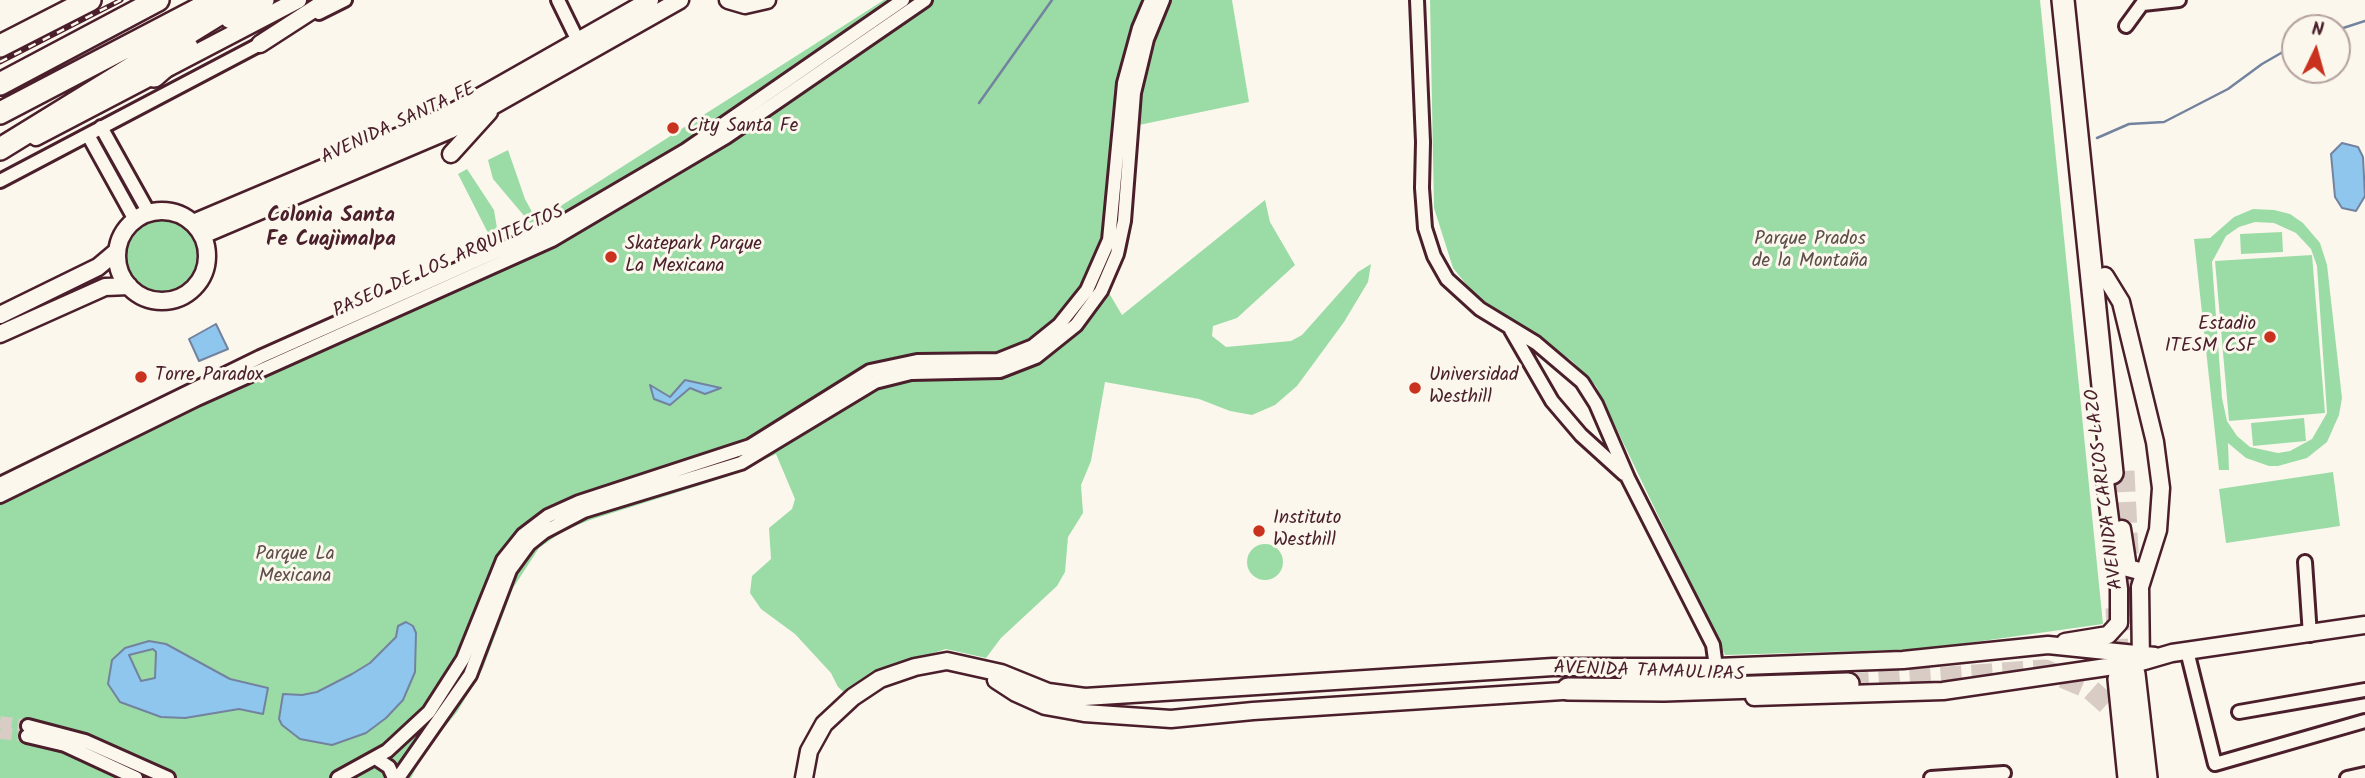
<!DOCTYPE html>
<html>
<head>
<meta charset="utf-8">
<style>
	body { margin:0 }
	#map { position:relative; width:2365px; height:778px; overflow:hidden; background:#fbf7ec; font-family:Kalam,sans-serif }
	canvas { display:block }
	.north { position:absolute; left:2281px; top:14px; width:70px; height:70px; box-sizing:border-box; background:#fbf7ec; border:2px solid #b4a19f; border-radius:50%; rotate:5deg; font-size:19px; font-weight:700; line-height:28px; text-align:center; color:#4a1f2b }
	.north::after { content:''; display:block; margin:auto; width:24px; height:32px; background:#c8321e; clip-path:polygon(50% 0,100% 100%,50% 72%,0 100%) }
</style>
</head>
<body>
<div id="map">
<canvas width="2365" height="778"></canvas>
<div class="north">N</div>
</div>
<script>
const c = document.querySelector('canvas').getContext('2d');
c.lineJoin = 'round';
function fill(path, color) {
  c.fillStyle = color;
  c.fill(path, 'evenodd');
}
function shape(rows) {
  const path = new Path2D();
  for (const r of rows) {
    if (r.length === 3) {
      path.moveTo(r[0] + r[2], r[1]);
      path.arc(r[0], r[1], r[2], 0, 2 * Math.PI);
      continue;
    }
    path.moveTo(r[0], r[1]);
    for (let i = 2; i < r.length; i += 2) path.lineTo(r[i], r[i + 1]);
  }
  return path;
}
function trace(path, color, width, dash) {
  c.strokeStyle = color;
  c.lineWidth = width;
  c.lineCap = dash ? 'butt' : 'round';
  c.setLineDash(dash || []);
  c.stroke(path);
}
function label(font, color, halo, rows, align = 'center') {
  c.font = font + ' Kalam,sans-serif';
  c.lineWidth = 6;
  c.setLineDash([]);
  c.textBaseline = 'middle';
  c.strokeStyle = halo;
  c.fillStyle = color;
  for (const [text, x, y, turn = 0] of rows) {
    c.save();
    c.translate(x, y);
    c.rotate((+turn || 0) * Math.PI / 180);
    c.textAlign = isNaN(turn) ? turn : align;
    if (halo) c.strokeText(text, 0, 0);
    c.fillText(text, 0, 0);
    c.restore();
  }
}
const green = shape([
	[884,0,1232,0,1249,102,1139,125,1131,230,1127,252,1109,293,1122,315,1265,200,1270,222,1295,265,1237,318,1213,326,1212,336,1226,347,1291,341,1302,335,1358,272,1371,264,1368,282,1344,322,1297,386,1275,405,1252,415,1230,411,1199,399,1105,382,1091,461,1081,485,1083,513,1068,537,1065,572,1057,586,1001,638,986,658,946,649,890,667,865,678,845,693,838,687,831,673,795,634,761,609,750,593,752,576,771,559,769,528,792,509,795,499,776,454,726,477,590,520,563,531,539,548,513,588,483,668,471,689,457,712,426,749,411,778,0,778,0,475,327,318,494,245,531,224,493,179,488,160,508,150,525,199,537,221],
	[1430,0,2040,0,2103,624,1925,649,1725,655,1596,386,1572,361,1474,294,1453,268,1434,208],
	[467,169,494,210,497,228,488,233,458,174],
	[2253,209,2274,210,2290,214,2303,223,2320,243,2327,265,2342,398,2339,415,2327,442,2307,458,2278,466,2269,466,2246,458,2228,443,2229,470,2219,470,2194,239,2210,238,2234,217],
	[2255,222,2274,223,2296,233,2311,249,2317,266,2327,413,2312,439,2290,451,2278,453,2250,447,2237,436,2227,421,2222,398,2212,262,2226,236,2239,227],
	[161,256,36],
	[2282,232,2283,252,2241,254,2240,234],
	[2312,255,2325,413,2229,421,2215,261],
	[2304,418,2306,441,2253,446,2251,423],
	[2333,472,2340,526,2226,543,2219,489],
	[1265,562,18]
]);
const water = shape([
	[2342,143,2358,147,2363,157,2365,196,2356,211,2342,208,2335,197,2331,154,2342,143],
	[216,324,228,349,199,361,189,339,216,324],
	[685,380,721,388,705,394,690,388,670,405,654,399,650,385,670,397,685,380],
	[406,622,413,626,416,633,415,672,403,700,386,718,366,733,332,745,300,739,282,725,279,719,283,694,302,695,317,692,352,674,370,663,396,637,398,626,406,622],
	[149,641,166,644,230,679,268,688,263,714,239,709,185,718,161,717,120,702,108,684,112,660,125,648,149,641],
	[153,649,156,652,155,678,141,681,129,655,153,649]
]);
const stream = shape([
	[2337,30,2365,21],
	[979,103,1052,0],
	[2097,138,2129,124,2164,122,2228,89,2262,64,2295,45]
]);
const streetTunnel = shape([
	[0,722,28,726],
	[0,733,27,736]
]);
const highwayTunnel = shape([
	[2124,471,2132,630],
	[2116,608,2119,673],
	[1848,684,2045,670,2090,689,2108,705]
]);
const street = shape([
	[558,0,578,41],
	[1417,0,1423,142,1422,188,1425,228,1434,256,1447,279,1480,309,1536,343,1582,382,1596,404,1628,478,1713,645,1716,667],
	[2143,4,2179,0],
	[319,13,345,0],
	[2126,26,2145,0],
	[101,127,149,213],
	[88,135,135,220],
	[0,181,266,41],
	[1511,330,1552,401,1581,435,1624,474],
	[0,484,260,357,563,222,686,150,903,0],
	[0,496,197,399,552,240,726,137,925,0],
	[2305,562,2310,635],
	[2187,651,2215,764,2365,721],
	[2239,712,2365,690],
	[28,726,85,741,168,778],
	[27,736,65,745,136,778],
	[377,759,389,767,394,778],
	[338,778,387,751,429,712,463,659,503,560,523,535,548,516,579,502,750,446,870,371,917,361,998,360,1033,346,1059,325,1087,290,1109,240,1124,83,1139,28,1151,0],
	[398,778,470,675,510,570,529,544,544,532,584,511,741,463,875,382,911,373,1000,371,1036,357,1076,325,1101,291,1117,254,1124,221,1134,93,1147,39,1163,0],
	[1931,778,2004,773],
	[2347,778,2365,774]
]);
const secondary = shape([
	[728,0,745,5,767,0],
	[260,44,328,0],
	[36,137,298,0],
	[451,154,489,112],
	[162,256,45],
	[193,223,444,117,650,0],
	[203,235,450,130,680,0],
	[2105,276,2121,302,2155,442,2161,488,2158,530,2140,587,2141,662],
	[0,315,98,267,117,251],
	[0,334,105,287,129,286],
	[2122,529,2128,568,2143,572],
	[2065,642,2108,635,2119,623,2119,589,2102,458],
	[996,680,1016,693,1045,706,1084,713,1171,719,1253,711,1578,690],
	[1629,680,1707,677,1716,667],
	[1754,697,1943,691,2141,662,2172,653,2365,625],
	[804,778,809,751,824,724,853,697,880,679,915,667,947,661,1001,673,1048,692,1085,697,1553,667,1716,667,1903,660,2048,645,2155,656]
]);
const highway = shape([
	[2063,0,2112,473],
	[231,18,263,0],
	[0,46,90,0],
	[154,76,187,47],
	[0,84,158,0],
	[0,113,216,0],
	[0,149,242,0],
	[2134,674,2146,778],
	[2119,679,2129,778],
	[1568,689,1664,690,1848,684]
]);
const rail = shape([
	[0,62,121,0]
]);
const markers = [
	[673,128,7,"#c8321e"],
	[611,257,7,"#c8321e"],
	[2270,337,7,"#c8321e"],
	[141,377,7,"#c8321e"],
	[1415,388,7,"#c8321e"],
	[1259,531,7,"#c8321e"]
];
const streetNames = [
	["AVENIDA SANTA FE",399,125,-25],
	["PASEO DE LOS ARQUITECTOS",449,263,-24],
	["AVENIDA CARLOS LAZO",2106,489,-97],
	["AVENIDA TAMAULIPAS",1649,673,2]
];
const poiNames = [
	["City Santa Fe",687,128],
	["Skatepark Parque",625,246],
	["La Mexicana",625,268],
	["Estadio",2256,326,"right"],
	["ITESM CSF",2256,348,"right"],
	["Torre Paradox",155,377],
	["Universidad",1429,377],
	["Westhill",1429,399],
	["Instituto",1273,520],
	["Westhill",1273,542]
];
const parkNames = [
	["Parque Prados",1810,241],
	["de la Montaña",1810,263],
	["Parque La",295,556],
	["Mexicana",295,578]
];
const neighbourhoodNames = [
	["Colonia Santa",331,217],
	["Fe Cuajimalpa",331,241]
];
fill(green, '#9bdca6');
fill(water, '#8fc6ed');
trace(water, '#73839f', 2);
trace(stream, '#73839f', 2.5);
trace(streetTunnel, '#d8ccc5', 12, [12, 6]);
trace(highwayTunnel, '#d8ccc5', 21, [21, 10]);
trace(street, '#4a1f2b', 18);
trace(secondary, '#4a1f2b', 21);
trace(highway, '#4a1f2b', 26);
trace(street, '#fbf7ec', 12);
trace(secondary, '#fbf7ec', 16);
trace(highway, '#fbf7ec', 21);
trace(rail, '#4a1f2b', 5);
trace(rail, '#fbf7ec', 2.5, [8]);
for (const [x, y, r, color] of markers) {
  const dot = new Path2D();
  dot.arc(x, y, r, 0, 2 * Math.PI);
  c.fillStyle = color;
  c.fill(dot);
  trace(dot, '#fbf7ec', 2.5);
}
label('19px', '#4a1f2b', '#fbf7ec', streetNames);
label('19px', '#4a1f2b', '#fbf7ec', poiNames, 'left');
label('19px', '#5e4e4a', '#fbf7ec', parkNames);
label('bold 21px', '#4a1f2b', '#fbf7ec', neighbourhoodNames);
</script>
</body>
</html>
